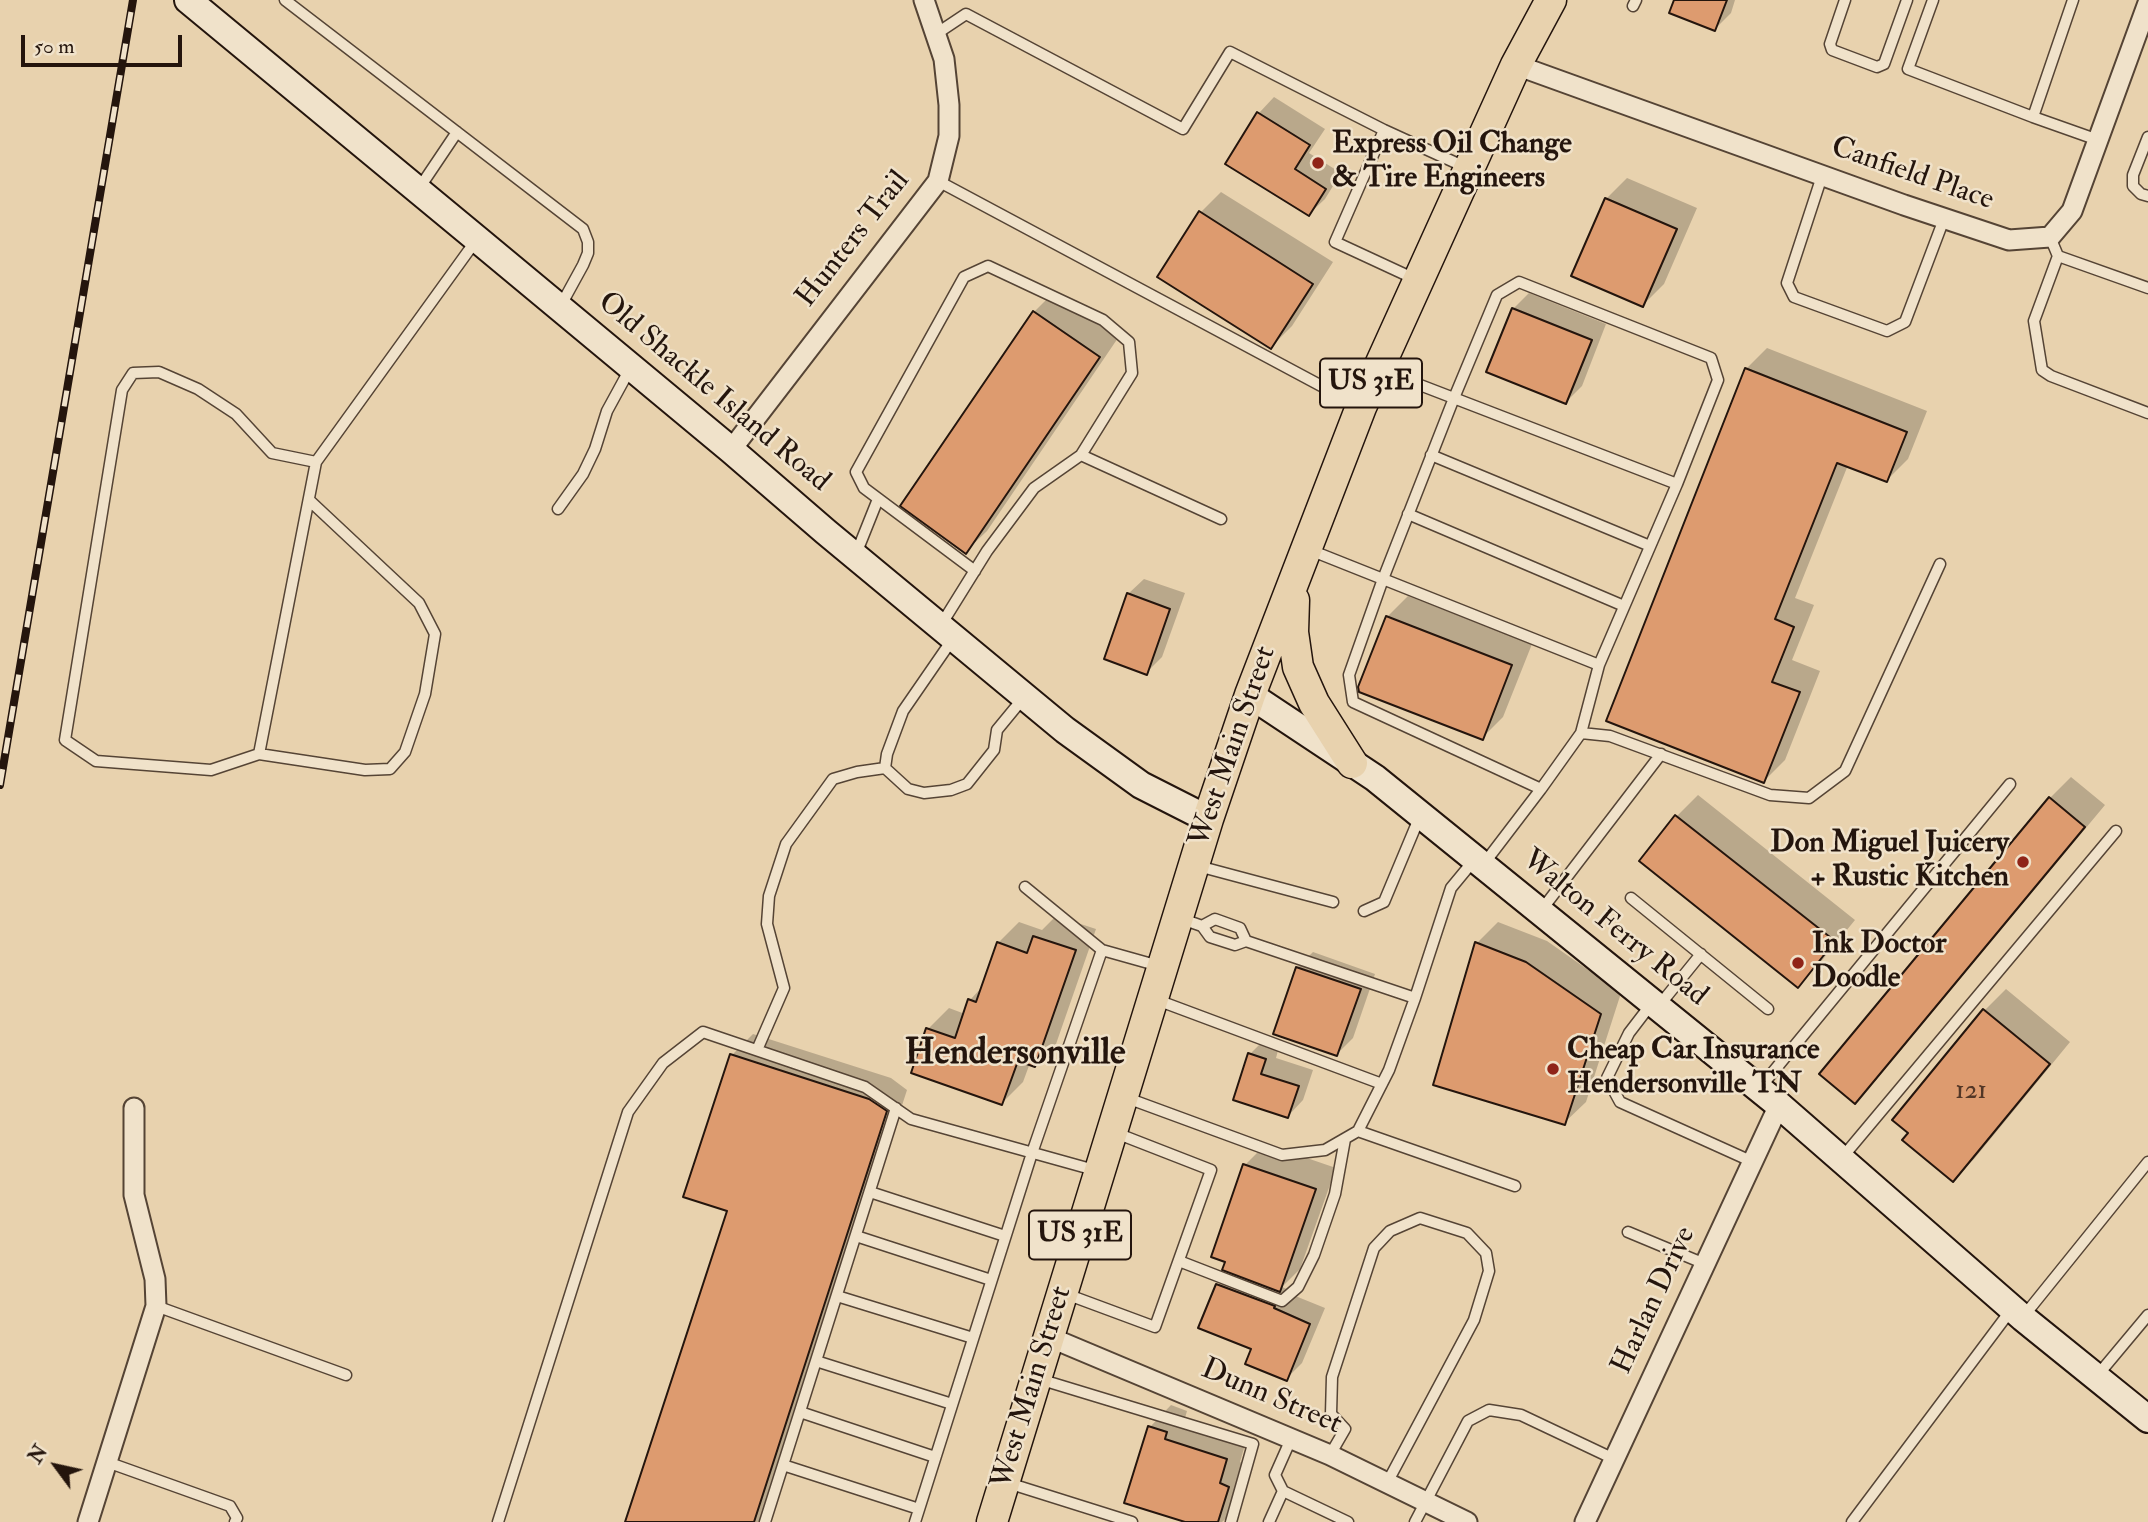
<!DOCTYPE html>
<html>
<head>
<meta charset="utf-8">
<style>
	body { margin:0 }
	#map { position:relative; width:2148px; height:1522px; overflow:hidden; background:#e8d2ae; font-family:"IM FELL Double Pica",serif }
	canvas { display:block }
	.north { position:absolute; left:21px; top:1431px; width:70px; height:70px; -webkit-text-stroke:5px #f0e2ca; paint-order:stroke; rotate:303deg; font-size:19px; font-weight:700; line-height:28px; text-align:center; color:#24150d }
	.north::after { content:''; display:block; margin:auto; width:24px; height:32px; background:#24150d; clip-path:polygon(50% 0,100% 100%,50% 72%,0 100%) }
	.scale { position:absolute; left:21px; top:35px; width:161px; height:32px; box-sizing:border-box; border:4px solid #24150d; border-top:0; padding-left:9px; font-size:21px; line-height:24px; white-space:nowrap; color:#24150d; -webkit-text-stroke:5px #f0e2ca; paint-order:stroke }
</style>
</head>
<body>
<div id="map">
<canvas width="2148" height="1522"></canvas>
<div class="north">N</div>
<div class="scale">50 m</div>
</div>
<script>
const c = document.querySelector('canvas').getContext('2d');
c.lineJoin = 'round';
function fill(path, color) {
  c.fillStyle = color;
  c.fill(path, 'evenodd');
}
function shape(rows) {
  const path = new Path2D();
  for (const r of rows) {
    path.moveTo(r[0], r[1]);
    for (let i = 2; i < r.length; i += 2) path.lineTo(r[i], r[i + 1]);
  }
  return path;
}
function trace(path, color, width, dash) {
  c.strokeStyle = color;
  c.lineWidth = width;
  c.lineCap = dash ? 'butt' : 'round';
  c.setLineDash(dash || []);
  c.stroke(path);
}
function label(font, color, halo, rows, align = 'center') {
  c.font = font + ' "IM FELL Double Pica",serif';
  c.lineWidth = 5;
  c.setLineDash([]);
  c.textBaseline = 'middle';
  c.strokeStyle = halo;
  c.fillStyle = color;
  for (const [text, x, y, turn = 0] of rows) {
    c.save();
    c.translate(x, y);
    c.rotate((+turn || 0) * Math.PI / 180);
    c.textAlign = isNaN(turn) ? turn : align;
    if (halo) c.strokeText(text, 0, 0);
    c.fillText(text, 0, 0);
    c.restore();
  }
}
const shadow = shape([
	[1675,0,1735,0,1731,13,1715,29],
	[1274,97,1325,129,1309,153,1341,173,1325,199,1309,214,1259,113],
	[1627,178,1697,208,1664,284,1643,305,1606,199],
	[1221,192,1333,262,1292,326,1271,347,1200,213],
	[1055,291,1120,335,987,531,966,551,1034,312],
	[1529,293,1606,324,1582,386,1566,402,1513,309],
	[1767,348,1927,411,1908,459,1887,480,1848,465,1795,598,1814,605,1792,660,1820,671,1785,760,1764,781,1746,369],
	[1144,579,1185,593,1162,657,1146,673,1128,594],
	[1408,596,1532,644,1503,717,1482,738,1387,617],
	[2071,777,2105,805,1875,1081,1855,1101,2050,798],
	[1698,795,1855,920,1819,964,1798,985,1641,860,1677,816],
	[1056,916,1096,929,1056,1044,1035,1065,1030,1063,1023,1082,1002,1103,928,1029,949,1008,965,1014,970,1000,983,986,998,943,1019,922,1042,930],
	[1498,922,1547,941,1621,993,1586,1102,1564,1123,1477,943],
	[1313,952,1375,974,1353,1038,1337,1054,1297,968],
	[2006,989,2070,1042,1974,1159,1953,1179,1911,1133,1894,1120,1985,1010],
	[753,1034,891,1078,907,1090,767,1522,627,1522,729,1210,732,1055],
	[1265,1039,1280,1043,1276,1058,1313,1070,1303,1100,1288,1116,1235,1099,1250,1054],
	[1266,1144,1336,1168,1300,1269,1282,1287,1289,1290,1288,1293,1325,1308,1302,1363,1286,1379,1253,1349,1201,1327,1218,1285,1231,1271,1245,1165],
	[1171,1405,1187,1411,1185,1418,1247,1438,1240,1462,1249,1466,1236,1509,1222,1522,1190,1522,1126,1502,1150,1427]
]);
const building = shape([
	[1674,0,1727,0,1715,31,1669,13,1674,0],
	[1257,112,1310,145,1295,169,1326,189,1309,216,1225,164,1257,112],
	[1605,198,1677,229,1643,307,1571,276,1605,198],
	[1199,211,1313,284,1271,349,1157,277,1199,211],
	[1512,308,1592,340,1566,404,1486,372,1512,308],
	[1033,311,1100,357,966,554,900,506,1033,311],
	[1745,368,1907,432,1887,482,1837,463,1775,619,1794,627,1772,682,1800,692,1764,783,1606,721,1745,368],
	[1127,593,1170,609,1147,675,1104,659,1127,593],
	[1386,616,1512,665,1483,740,1359,692,1358,687,1386,616],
	[2049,797,2085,827,1855,1104,1819,1074,2049,797],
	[1675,815,1835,941,1798,988,1639,861,1675,815],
	[1033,936,1076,950,1035,1067,1018,1061,1002,1105,911,1073,926,1028,955,1038,968,999,976,1002,997,942,1027,953,1033,936],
	[1475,942,1526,962,1601,1014,1565,1125,1433,1085,1475,942],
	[1296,967,1361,989,1337,1056,1273,1034,1296,967],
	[1983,1009,2050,1064,1953,1182,1902,1140,1908,1133,1892,1120,1983,1009],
	[1248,1053,1266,1059,1261,1074,1299,1086,1288,1118,1233,1100,1248,1053],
	[730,1054,869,1099,887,1111,754,1522,625,1522,727,1211,683,1197,730,1054],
	[1243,1164,1316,1189,1280,1292,1222,1270,1225,1262,1211,1257,1243,1164],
	[1216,1284,1275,1306,1274,1308,1310,1324,1287,1381,1245,1364,1251,1349,1198,1328,1216,1284],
	[1148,1426,1167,1432,1165,1439,1227,1459,1220,1483,1229,1487,1218,1522,1185,1522,1124,1503,1148,1426]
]);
const lane = shape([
	[285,0,583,229,588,242,588,253,583,265,560,307],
	[1845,0,1830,44,1832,50,1877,67,1884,64,1907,0],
	[1933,0,1908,69,2033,117],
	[2073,0,2033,117,2098,140],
	[1633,6,1636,0],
	[936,34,966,14,1183,129,1230,52,1384,130,1465,167],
	[1384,130,1335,242,1417,280],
	[2148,137,2133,175,2133,186,2141,194,2148,196],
	[1822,176,1787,283,1794,297,1887,331,1905,322,1944,219],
	[938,181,1357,405],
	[418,190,457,132],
	[2050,237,2058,256,2034,321,2042,370,2051,376,2148,413],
	[2058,256,2148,288],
	[1081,455,1221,519],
	[1431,455,1650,546],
	[316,462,272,453,236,414,198,389,159,372,133,373,122,390,65,740,96,761,211,770,259,754,316,462,477,239],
	[558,509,583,474,595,449,607,411,631,367],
	[1408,514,1624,606],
	[1310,550,1599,665,1677,484,1381,370],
	[856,554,878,499],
	[941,625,987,551,1034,488,1081,455,1132,373,1129,342,1103,320,988,266,964,277,856,472,864,488,975,571],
	[1599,665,1581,733,1541,789,1353,702,1349,675,1383,579,1454,398,1497,295,1519,282,1711,358,1718,380,1677,484],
	[1581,733,1610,736,1770,795,1809,798,1845,771,1940,564],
	[259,754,365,770,390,769,405,752,425,694,435,634,419,603,309,500],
	[885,768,887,754,903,711,952,640],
	[1483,865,1541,789],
	[1198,866,1333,902],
	[1025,887,1102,950],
	[1631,898,1768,1009],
	[1364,911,1384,902,1420,816],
	[1540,912,1661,754],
	[1182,919,1202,926,1210,937,1235,945,1246,941,1415,998,1451,888,1475,859],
	[1202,926,1215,919,1240,928,1246,941],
	[1157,1000,1382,1084],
	[1652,1003,1629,1033,1607,1078,1620,1102,1753,1162],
	[1658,1007,1701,954],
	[757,1050,784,988,767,924,769,896,786,844,833,779,857,772,885,768,908,789,924,793,951,790,967,784,994,750,997,730,1025,696],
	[1759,1089,2010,784],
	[1127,1098,1282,1155,1325,1150,1358,1131,1389,1070,1415,998],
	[1358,1131,1515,1186],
	[1841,1159,2116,831],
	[870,1192,1005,1236],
	[1628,1232,1705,1264],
	[856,1236,991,1280],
	[1179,1261,1282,1301,1298,1287,1314,1255,1335,1194,1345,1139],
	[1066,1294,1155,1327,1211,1170,1116,1133],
	[837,1296,973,1338],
	[156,1306,346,1375],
	[2023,1317,2148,1162],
	[816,1361,952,1404],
	[2097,1376,2148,1315],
	[1039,1379,1253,1444,1231,1522],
	[800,1412,935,1457],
	[1291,1439,1275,1475,1283,1491,1348,1522],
	[1330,1455,1345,1429,1331,1414,1332,1377,1374,1248,1390,1231,1420,1218,1467,1233,1486,1253,1489,1271,1474,1320,1387,1483],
	[107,1462,230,1506,237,1518,235,1522],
	[783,1465,919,1509],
	[1008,1483,1132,1522],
	[498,1522,628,1112,663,1063,703,1032,865,1087,911,1119,1098,1171],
	[765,1522,896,1108],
	[915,1522,1032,1153,1102,950,1159,966],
	[1269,1522,1283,1491],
	[1415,1522,1468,1421,1489,1410,1521,1415,1614,1459],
	[1852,1522,2011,1310]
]);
const street = shape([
	[1516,65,1904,205,2009,240,2050,237,2072,211,2148,3],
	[731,450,938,181,949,136,949,105,944,59,924,0],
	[1049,1337,1330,1455,1467,1522],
	[88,1522,156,1306,155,1279,134,1195,134,1108],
	[1585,1522,1779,1105]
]);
const secondary = shape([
	[188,0,477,239,731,450,826,532,1065,730,1141,785,1208,819],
	[1250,695,1375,778,1779,1105,2023,1318,2148,1419]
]);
const primary = shape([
	[1294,600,1293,632,1298,667,1314,703,1352,763],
	[992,1522,1208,819,1250,695,1361,407,1516,65,1551,0]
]);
const rail = shape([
	[0,785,133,0]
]);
const markers = [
	[1318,163,7,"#8f2418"],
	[2023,862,7,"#8f2418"],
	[1798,963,7,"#8f2418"],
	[1553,1069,7,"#8f2418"]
];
const numberNames = [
	["121",1971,1092]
];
const shields = [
	[1371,383,102],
	[1080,1235,102]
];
const shieldNames = [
	["US 31E",1371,383],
	["US 31E",1080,1235]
];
const poiNames = [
	["Express Oil Change",1332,146],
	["& Tire Engineers",1332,180],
	["Don Miguel Juicery",2009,845,"right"],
	["+ Rustic Kitchen",2009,879,"right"],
	["Ink Doctor",1812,946],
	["Doodle",1812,980],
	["Cheap Car Insurance",1567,1052],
	["Hendersonville TN",1567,1086]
];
const streetNames = [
	["Canfield Place",1912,175,19],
	["Hunters Trail",854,240,-52],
	["Old Shackle Island Road",713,393,40],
	["West Main Street",1234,747,-71],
	["Walton Ferry Road",1614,929,39],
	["Harlan Drive",1655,1301,-65],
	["West Main Street",1033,1388,-73],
	["Dunn Street",1271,1398,23]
];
const districtNames = [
	["Hendersonville",1015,1055]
];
fill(shadow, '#0003');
fill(building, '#dd9b6f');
trace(building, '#24150d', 2);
trace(lane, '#554435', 13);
trace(street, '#554435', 23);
trace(secondary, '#24150d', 30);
trace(primary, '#24150d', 33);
trace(lane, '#f0e2ca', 10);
trace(street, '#f0e2ca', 19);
trace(secondary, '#f0e2ca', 26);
trace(primary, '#e8d2ae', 30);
trace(rail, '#24150d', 8);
trace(rail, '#f0e2ca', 5, [16]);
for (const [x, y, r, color] of markers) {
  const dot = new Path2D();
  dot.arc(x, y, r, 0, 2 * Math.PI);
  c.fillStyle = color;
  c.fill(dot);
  trace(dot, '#f0e2ca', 2.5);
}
label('26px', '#523626', null, numberNames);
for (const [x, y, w] of shields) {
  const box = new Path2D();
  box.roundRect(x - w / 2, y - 24.5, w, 49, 5);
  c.fillStyle = '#f0e2ca';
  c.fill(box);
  trace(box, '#24150d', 2);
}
label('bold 28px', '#24150d', null, shieldNames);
label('bold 30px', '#24150d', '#f0e2ca', poiNames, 'left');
label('30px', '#24150d', '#f0e2ca', streetNames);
label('bold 37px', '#24150d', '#f0e2ca', districtNames);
</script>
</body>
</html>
